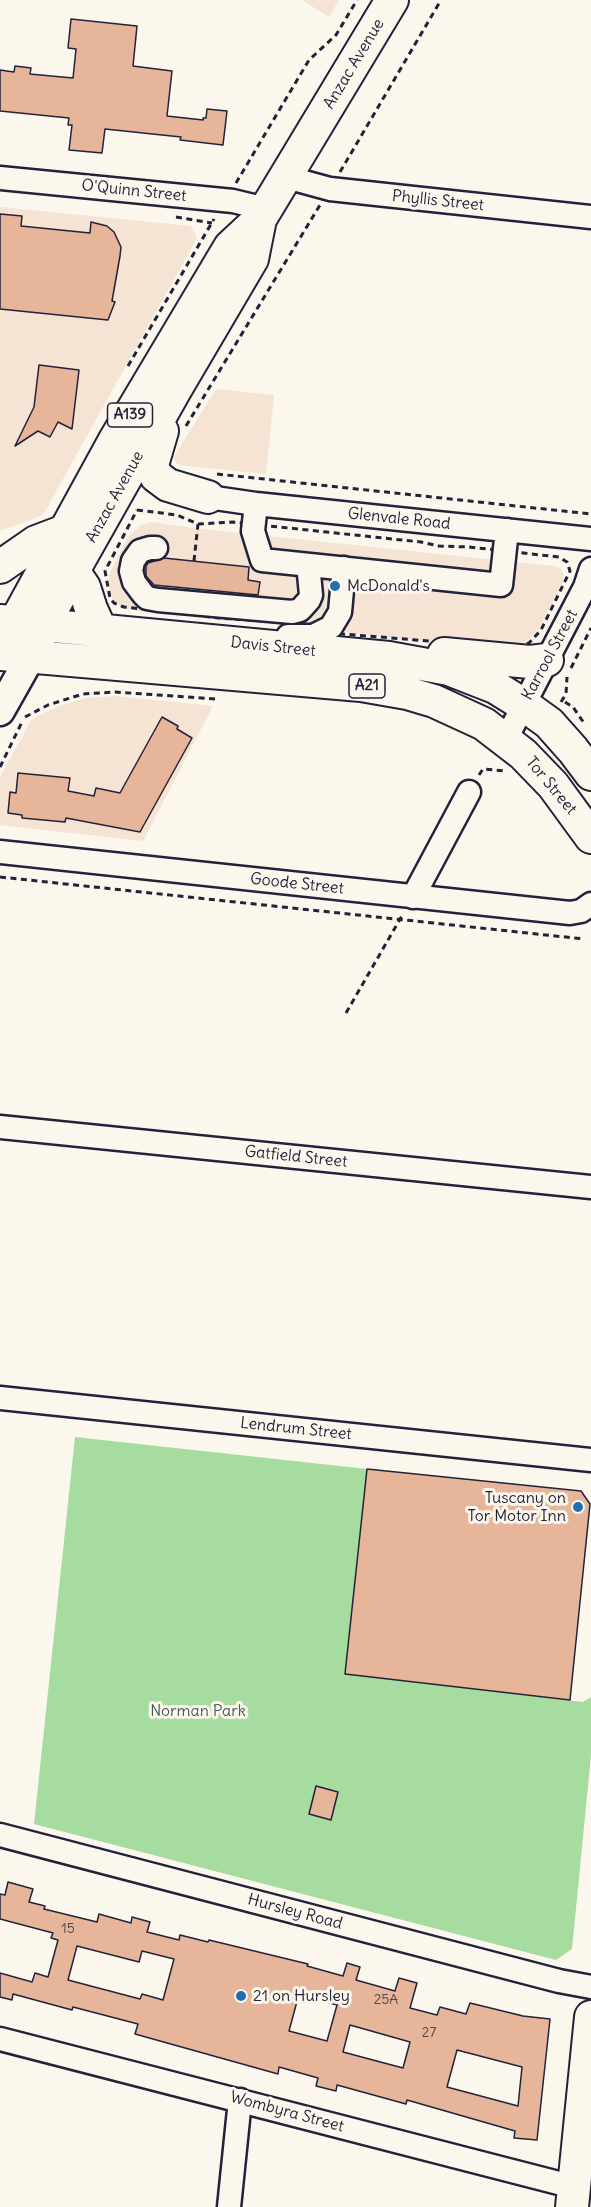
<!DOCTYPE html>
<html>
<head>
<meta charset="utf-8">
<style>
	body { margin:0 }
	canvas { display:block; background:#fbf7ec }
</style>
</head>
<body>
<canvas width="591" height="2207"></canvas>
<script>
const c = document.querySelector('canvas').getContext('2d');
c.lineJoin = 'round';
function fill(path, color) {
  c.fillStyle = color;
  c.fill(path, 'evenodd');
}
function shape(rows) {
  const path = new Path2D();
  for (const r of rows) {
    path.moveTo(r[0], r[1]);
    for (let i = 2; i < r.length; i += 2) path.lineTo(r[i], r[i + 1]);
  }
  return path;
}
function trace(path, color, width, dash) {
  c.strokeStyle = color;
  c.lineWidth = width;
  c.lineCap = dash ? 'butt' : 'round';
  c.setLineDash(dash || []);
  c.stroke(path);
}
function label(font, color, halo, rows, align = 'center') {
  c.font = font + ' Delius,sans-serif';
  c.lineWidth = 6;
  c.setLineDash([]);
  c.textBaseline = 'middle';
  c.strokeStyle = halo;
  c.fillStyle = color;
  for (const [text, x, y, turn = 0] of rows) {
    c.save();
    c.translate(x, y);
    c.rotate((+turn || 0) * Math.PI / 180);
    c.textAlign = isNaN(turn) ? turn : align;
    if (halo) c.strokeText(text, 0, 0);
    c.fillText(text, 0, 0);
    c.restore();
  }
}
const built = shape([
	[302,0,339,0,329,17],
	[0,207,191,226,197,238,43,515,0,531],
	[216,389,274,395,266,474,178,465,173,458],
	[152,522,192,528,554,566,561,568,564,574,563,582,539,628,529,639,515,647,499,648,348,633,318,627,244,619,229,621,124,609,113,599,109,589,109,574,128,537,141,525],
	[116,696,213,706,143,841,0,825,0,777,31,720,56,707,85,698]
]);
const green = shape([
	[75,1437,367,1469,345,1674,583,1702,591,1697,591,1755,572,1949,556,1960,34,1824]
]);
const building = shape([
	[71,19,137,26,133,66,172,71,167,116,203,120,203,118,206,118,207,109,227,111,223,145,180,140,181,137,105,129,102,153,69,150,72,125,68,125,69,118,0,111,0,70,14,72,15,66,31,68,30,74,73,78,76,49,68,48,71,19],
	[0,214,22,216,21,226,90,233,91,222,107,226,114,232,121,247,120,256,112,301,115,302,108,320,0,309,0,214],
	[39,365,79,370,72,429,58,422,50,437,38,431,15,446,34,407,39,365],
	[164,558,249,567,248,580,260,582,258,595,154,585,146,576,146,566,148,563,164,558],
	[162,717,178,726,177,729,192,738,140,832,66,818,65,822,22,818,22,815,8,813,10,792,16,793,18,773,70,778,68,791,94,796,96,788,120,793,162,717],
	[367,1469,581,1491,590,1504,570,1700,345,1674,367,1469],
	[316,1786,338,1792,331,1820,309,1814,316,1786],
	[8,1882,33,1889,29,1902,45,1906,44,1909,97,1922,99,1914,131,1923,132,1917,150,1922,147,1932,179,1940,180,1935,208,1942,209,1940,308,1964,307,1966,343,1976,347,1963,360,1967,356,1980,395,1991,399,1978,417,1983,410,2008,437,2015,440,2007,466,2014,470,2003,523,2016,550,2019,537,2140,514,2138,515,2131,407,2100,406,2104,337,2085,336,2091,316,2086,318,2078,279,2067,278,2074,135,2034,138,2024,73,2007,72,2010,13,1994,12,2000,0,1997,0,1973,32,1982,35,1973,48,1977,58,1940,51,1938,53,1933,0,1919,0,1894,5,1895,8,1882],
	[77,1946,139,1962,142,1951,174,1959,163,2000,142,1994,140,1999,68,1980,77,1946],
	[299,1994,337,2005,327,2041,289,2031,299,1994],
	[350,2025,410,2042,403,2068,343,2052,350,2025],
	[457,2050,522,2067,518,2106,447,2087,457,2050]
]);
const path = shape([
	[340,172,441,0],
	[236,183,309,60,336,35,357,0],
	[176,217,212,223],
	[128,366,214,219],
	[186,426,320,205],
	[217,474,591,514],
	[137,510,177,515,198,524,232,522,421,542,439,546,469,547,559,557,567,562,570,571,541,630,529,643,514,648,343,634,306,624,219,618,124,607,114,603,110,598,105,571,137,510],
	[194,561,198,524],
	[571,668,591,628],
	[561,702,566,694,567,677],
	[565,702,573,707,584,723],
	[25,717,48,705,83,694,115,692,216,699],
	[0,767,23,720],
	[479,775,483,769,505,771],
	[0,877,584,939],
	[346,1013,403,914]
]);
const minor = shape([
	[286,177,330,189,591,217],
	[0,178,233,201,266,209],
	[208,497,256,504,591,539],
	[256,504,253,531,262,560,501,585,507,530],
	[156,548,150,548,140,551,133,561,131,571,134,582,143,594,147,598,158,600,292,612,300,610,309,600,311,595,309,574],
	[288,636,313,636,331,627,340,612,344,568],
	[506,739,585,587,591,569],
	[0,852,570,913,581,911,591,904],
	[413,897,469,792],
	[0,1127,591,1187],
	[0,1398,591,1460],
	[0,1835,559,1981,591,1987],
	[0,2039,574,2187],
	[229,2207,240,2100]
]);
const major = shape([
	[0,711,31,656]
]);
const highway = shape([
	[162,431,152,465,156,476,168,485,208,497],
	[0,567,36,542,65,531],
	[73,571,84,587,91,609,101,631],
	[0,621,389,658,449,669,495,687,524,705,549,723,573,750,591,774],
	[36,644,52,609,73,571,175,390,252,259,260,219],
	[0,650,115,440,230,247,260,219,392,0],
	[0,654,361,685,407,693,434,701,484,724,523,754,553,785,591,837],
	[444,654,530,662,547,660],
	[572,2207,591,2017]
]);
const markers = [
	[335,586,6,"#1f6fb2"],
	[578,1507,6,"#1f6fb2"],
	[241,1996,6,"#1f6fb2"]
];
const numberNames = [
	["15",68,1929],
	["25A",386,2000],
	["27",429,2033]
];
const shields = [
	[130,415,45],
	[367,686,36]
];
const shieldNames = [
	["A139",130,415],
	["A21",367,686]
];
const streetNames = [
	["Anzac Avenue",354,64,-59],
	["O'Quinn Street",134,191,6],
	["Phyllis Street",438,201,6],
	["Anzac Avenue",115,497,-61],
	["Glenvale Road",399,519,6],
	["Davis Street",273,647,6],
	["Karrool Street",550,655,-62],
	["Tor Street",551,786,50],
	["Goode Street",297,884,6],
	["Gatfield Street",296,1157,6],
	["Lendrum Street",296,1429,6],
	["Hursley Road",295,1912,15],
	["Wombyra Street",287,2112,15]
];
const poiNames = [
	["McDonald's",347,586],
	["Tuscany on",566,1498,"right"],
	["Tor Motor Inn",566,1516,"right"],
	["21 on Hursley",253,1996]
];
const parkNames = [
	["Norman Park",198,1711]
];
fill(built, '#f5e3d3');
fill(green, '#a6dc9f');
fill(building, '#e7b599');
trace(building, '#22223b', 1.5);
trace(minor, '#22223b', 27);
trace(major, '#22223b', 33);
trace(highway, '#22223b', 36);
trace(path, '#22223b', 3, [6, 4.5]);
trace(minor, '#fbf7ec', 22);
trace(major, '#fbf7ec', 28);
trace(highway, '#fbf7ec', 32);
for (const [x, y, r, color] of markers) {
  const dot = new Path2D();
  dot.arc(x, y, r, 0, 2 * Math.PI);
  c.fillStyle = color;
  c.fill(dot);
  trace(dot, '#fbf7ec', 2);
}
label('14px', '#534752', null, numberNames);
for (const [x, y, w] of shields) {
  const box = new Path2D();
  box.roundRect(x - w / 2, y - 12, w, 24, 4.5);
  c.fillStyle = '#fbf7ec';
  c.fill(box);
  trace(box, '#22223b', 1.5);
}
label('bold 15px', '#22223b', null, shieldNames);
label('16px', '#22223b', '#fbf7ec', streetNames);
label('16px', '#22223b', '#fbf7ec', poiNames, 'left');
label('16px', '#4a5a59', '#fbf7ec', parkNames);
</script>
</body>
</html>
